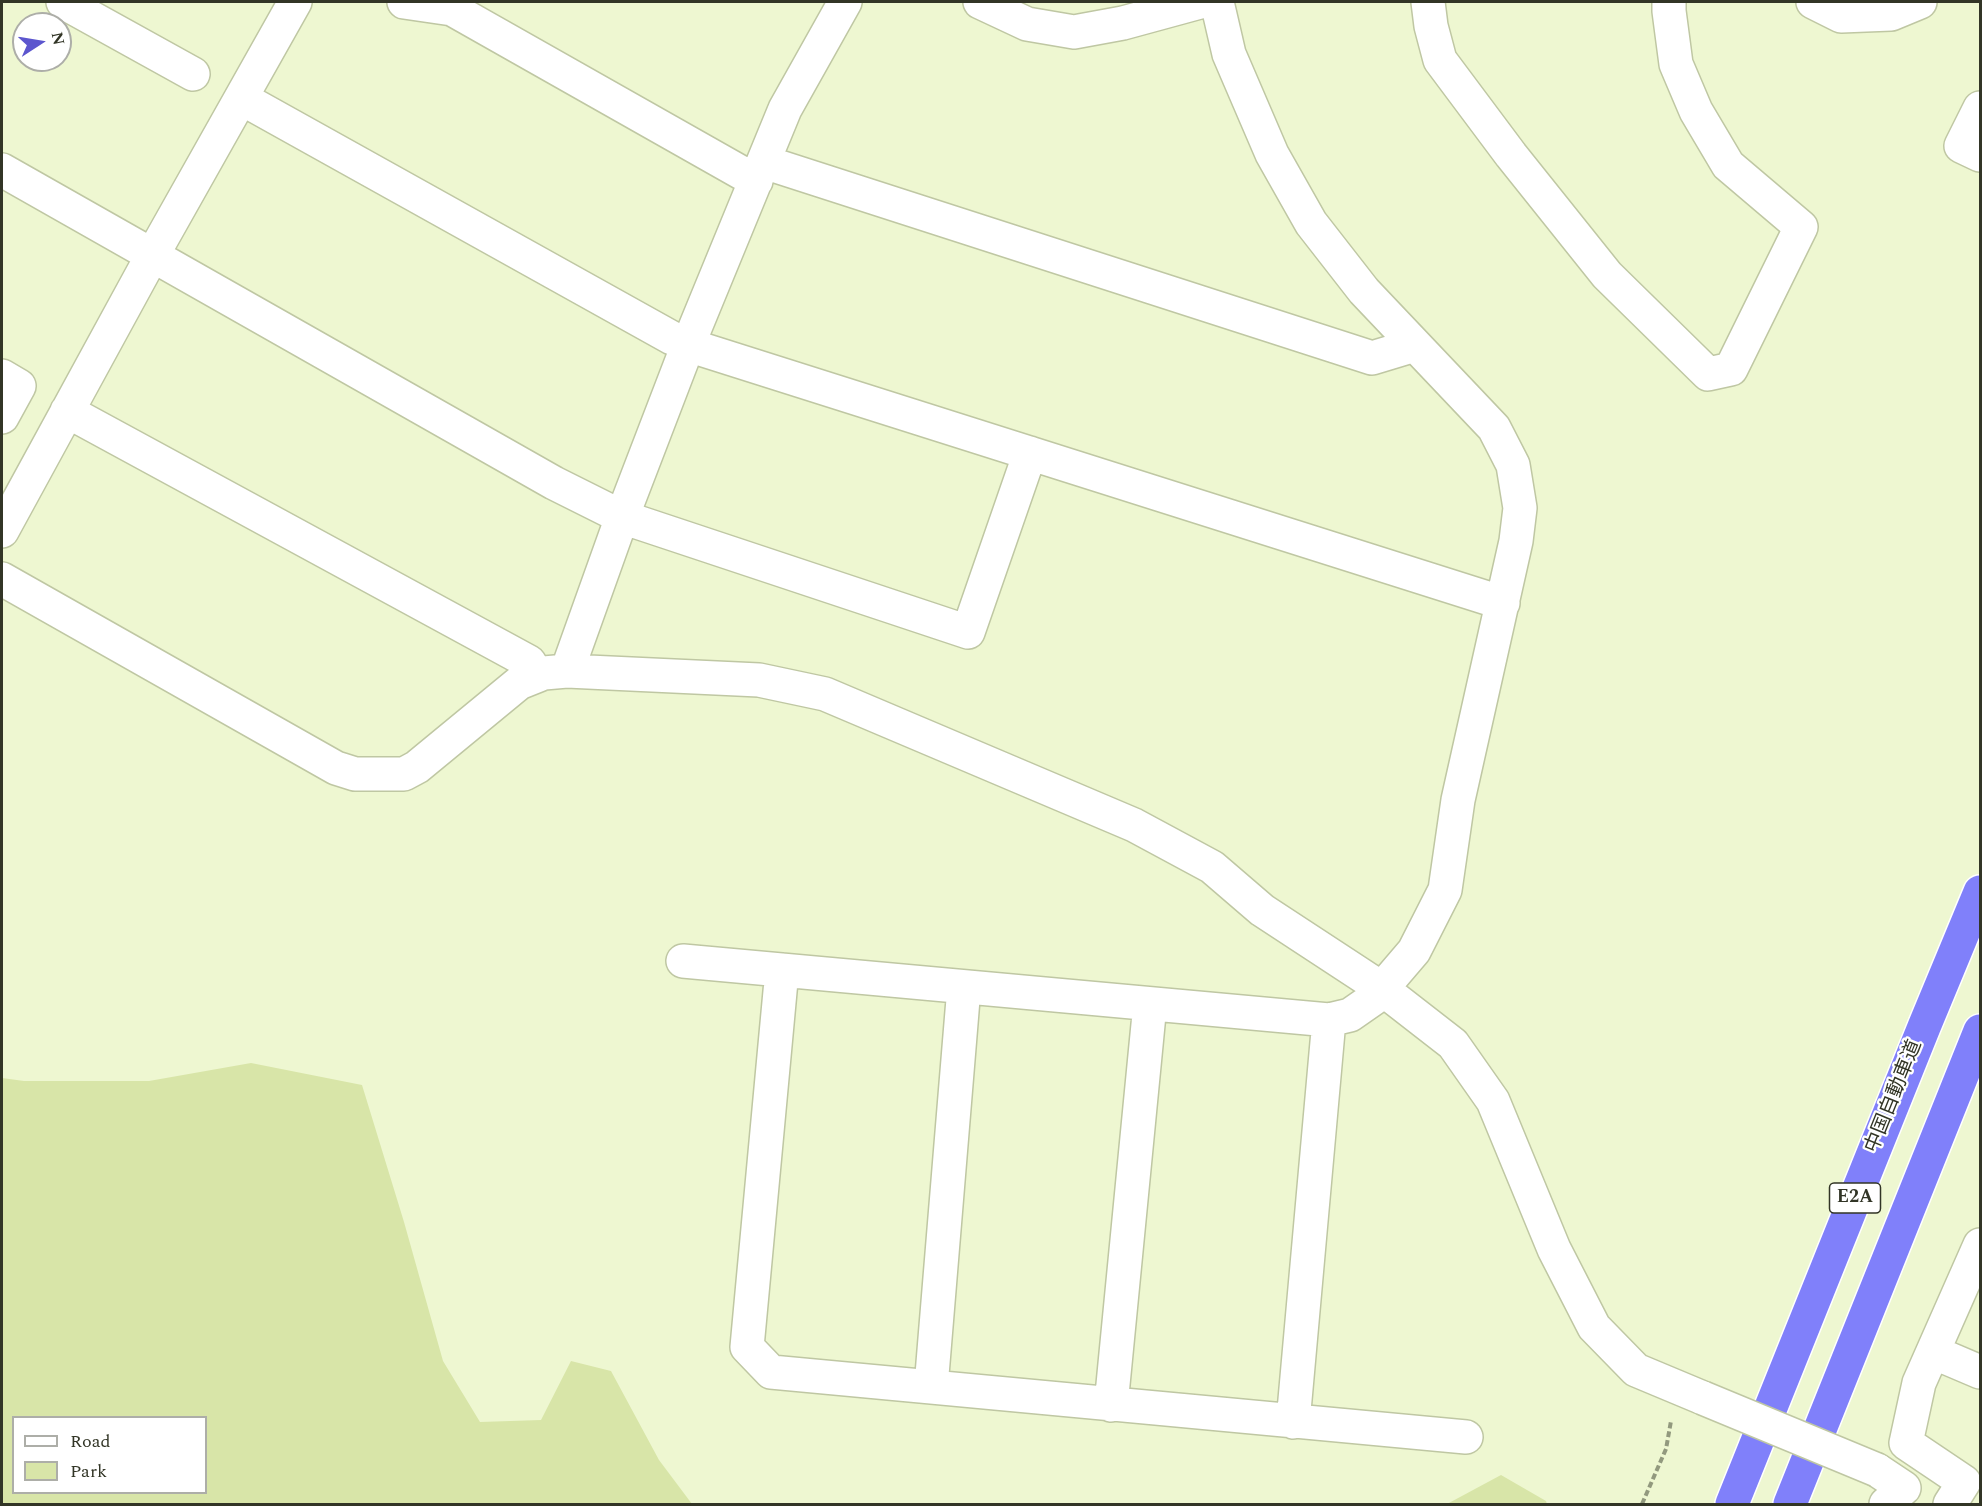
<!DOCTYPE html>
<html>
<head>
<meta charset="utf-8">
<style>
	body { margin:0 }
	#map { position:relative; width:1982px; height:1506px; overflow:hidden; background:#eef7d1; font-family:Spectral,serif }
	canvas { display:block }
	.frame { position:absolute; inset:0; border:3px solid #323526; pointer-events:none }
	.legend { position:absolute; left:12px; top:1416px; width:195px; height:78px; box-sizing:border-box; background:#fff; border:2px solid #adaea8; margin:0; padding:8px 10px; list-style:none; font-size:18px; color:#323526 }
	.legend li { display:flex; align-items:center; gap:12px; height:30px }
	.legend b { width:30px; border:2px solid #adaea8 }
	.north { position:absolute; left:12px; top:12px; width:60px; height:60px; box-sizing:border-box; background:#fff; border:2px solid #adaea8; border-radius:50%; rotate:78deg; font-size:16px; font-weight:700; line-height:24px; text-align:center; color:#323526 }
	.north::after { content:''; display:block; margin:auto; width:21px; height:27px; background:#5c56ce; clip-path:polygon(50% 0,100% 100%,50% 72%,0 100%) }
</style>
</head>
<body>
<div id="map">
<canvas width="1982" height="1506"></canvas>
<div class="frame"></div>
<ul class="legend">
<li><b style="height:8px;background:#fff"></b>Road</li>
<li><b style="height:16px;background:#d8e5a8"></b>Park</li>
</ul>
<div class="north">N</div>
</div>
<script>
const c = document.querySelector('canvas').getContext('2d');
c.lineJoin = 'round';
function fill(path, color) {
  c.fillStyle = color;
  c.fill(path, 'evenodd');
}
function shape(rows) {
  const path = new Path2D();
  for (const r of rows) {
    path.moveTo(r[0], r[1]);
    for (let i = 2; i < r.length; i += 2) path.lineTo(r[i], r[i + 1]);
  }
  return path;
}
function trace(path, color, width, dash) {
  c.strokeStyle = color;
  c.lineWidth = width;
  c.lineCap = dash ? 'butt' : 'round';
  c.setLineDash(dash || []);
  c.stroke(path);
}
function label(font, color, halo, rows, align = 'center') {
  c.font = font + ' Spectral,"Noto Sans JP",serif';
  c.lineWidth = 4.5;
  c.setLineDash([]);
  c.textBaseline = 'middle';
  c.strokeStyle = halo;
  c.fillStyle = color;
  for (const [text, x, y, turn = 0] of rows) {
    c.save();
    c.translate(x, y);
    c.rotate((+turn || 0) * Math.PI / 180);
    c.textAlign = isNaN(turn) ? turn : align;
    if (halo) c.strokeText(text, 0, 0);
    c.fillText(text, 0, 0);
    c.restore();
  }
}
const green = shape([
	[251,1063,362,1085,404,1222,443,1361,480,1422,541,1420,571,1361,611,1371,659,1460,692,1504,2,1504,2,1078,24,1081,149,1081],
	[14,1418,206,1418,206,1492,14,1492],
	[1501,1475,1546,1501,1547,1504,1447,1504]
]);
const path = shape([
	[1642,1504,1666,1449,1671,1421]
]);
const street = shape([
	[63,2,193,74],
	[404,2,452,9,756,181],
	[980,2,1027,24,1074,32,1123,23,1200,2],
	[1428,2,1431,26,1440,60,1511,155,1607,275,1708,374,1731,369,1801,227,1728,165,1696,111,1676,64,1669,11,1669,2],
	[1813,2,1841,16,1891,14,1920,2],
	[241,98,672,338,688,345,1503,603],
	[1980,108,1961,146,1980,155],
	[764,162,1372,358,1415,345],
	[2,170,554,483,622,517,968,632,1030,453],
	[2,376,19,386,2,417],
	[67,411,529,662,537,675],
	[2,531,152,256,295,2],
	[2,579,336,768,355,774,404,774,417,767,519,683,544,673,567,671,759,680,825,694,1134,825,1212,867,1262,910,1381,988,1453,1044,1493,1101,1554,1249,1594,1327,1636,1370,1703,1398],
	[567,671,622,517,688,345,785,109,845,2],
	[683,961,1329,1020,1350,1015,1373,999,1414,951,1445,890,1458,800,1516,541,1520,508,1513,465,1494,428,1364,291,1311,223,1272,154,1229,54,1217,2],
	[782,970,747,1347,771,1372,1466,1437],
	[1933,1352,1980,1372],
	[931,1387,964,987],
	[1111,1405,1150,1004],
	[1293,1422,1329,1020],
	[1877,1470,1904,1488,1886,1504],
	[1950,1504,1964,1482,1906,1443,1919,1383,1980,1245]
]);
const highway = shape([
	[1732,1504,1924,1027,1980,892],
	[1790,1504,1980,1031]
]);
const streetBridge = shape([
	[1703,1398,1877,1470]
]);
const shields = [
	[1855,1198,51]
];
const shieldNames = [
	["E2A",1855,1198]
];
const streetNames = [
	["中国自動車道",1895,1097,-68]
];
fill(green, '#d8e5a8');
trace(street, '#bfc7a3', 36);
trace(highway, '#fff', 36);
trace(path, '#92997e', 4, [6, 3]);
trace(street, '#fff', 33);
trace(highway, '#8080fa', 33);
trace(streetBridge, '#bfc7a3', 36, []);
trace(streetBridge, '#fff', 33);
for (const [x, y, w] of shields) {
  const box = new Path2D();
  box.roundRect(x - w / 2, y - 15, w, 30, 4.5);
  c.fillStyle = '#fff';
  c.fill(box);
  trace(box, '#323526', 1.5);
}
label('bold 18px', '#323526', null, shieldNames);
label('20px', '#323526', '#fff', streetNames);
</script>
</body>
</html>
